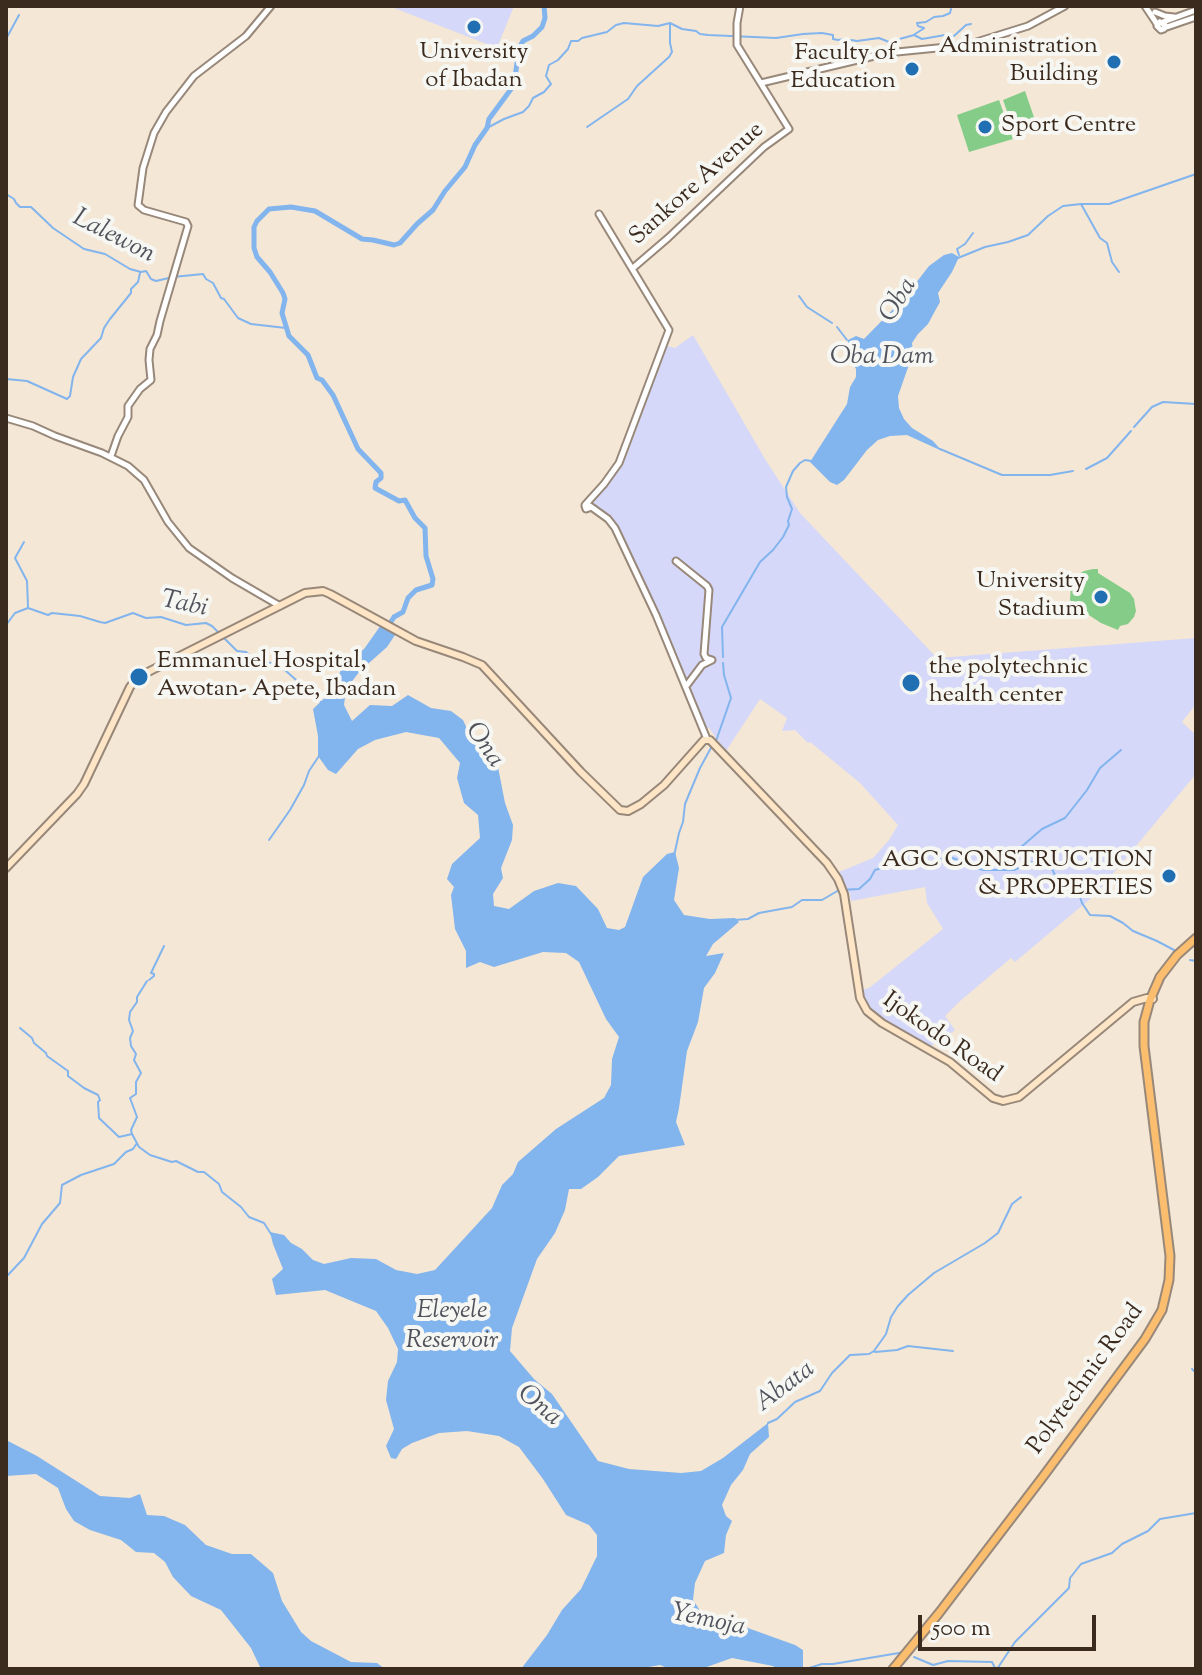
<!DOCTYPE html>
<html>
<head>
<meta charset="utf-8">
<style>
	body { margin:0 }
	#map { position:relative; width:1202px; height:1675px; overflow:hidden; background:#f5e7d5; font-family:"Sorts Mill Goudy",serif }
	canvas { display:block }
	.frame { position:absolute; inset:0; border:8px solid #3b2a1e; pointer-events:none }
	.scale { position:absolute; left:918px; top:1615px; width:178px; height:36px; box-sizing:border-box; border:4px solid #3b2a1e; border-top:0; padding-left:10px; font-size:24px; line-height:28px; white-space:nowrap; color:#3b2a1e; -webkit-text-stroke:6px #f6f6f2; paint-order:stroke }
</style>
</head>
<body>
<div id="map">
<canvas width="1202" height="1675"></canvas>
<div class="frame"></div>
<div class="scale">500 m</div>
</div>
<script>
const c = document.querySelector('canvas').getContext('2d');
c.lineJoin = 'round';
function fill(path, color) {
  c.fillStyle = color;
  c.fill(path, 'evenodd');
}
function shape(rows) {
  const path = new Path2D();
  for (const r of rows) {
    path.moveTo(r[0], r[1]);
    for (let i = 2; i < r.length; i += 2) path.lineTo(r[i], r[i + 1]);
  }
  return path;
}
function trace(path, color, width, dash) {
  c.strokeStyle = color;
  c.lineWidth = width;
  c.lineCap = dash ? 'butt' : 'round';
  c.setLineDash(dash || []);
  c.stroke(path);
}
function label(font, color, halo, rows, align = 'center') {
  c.font = font + ' "Sorts Mill Goudy",serif';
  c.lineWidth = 8;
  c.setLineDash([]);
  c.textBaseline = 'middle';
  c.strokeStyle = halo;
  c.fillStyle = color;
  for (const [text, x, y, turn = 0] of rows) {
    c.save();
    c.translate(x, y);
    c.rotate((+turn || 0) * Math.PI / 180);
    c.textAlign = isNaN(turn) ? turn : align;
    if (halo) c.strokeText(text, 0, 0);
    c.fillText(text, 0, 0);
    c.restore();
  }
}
const built = shape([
	[389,6,514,6,497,48],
	[693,335,765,459,800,513,937,658,1196,638,1196,704,1182,722,1196,735,1196,774,1096,894,1015,962,1011,958,959,1002,945,1016,955,1030,947,1036,935,1042,931,1047,876,1017,867,1005,862,990,869,988,943,929,927,903,925,887,851,901,850,893,846,890,839,872,873,858,889,840,898,825,860,783,810,742,808,743,795,730,782,731,787,718,760,699,726,751,709,728,704,728,686,678,667,635,618,530,616,525,606,516,593,507,592,504,608,485,626,457,667,346,675,348]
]);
const green = shape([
	[1025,91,1038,129,1016,137,1003,100],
	[999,100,1013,139,969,152,957,115],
	[1093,569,1098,569,1098,573,1130,593,1134,599,1136,611,1134,617,1128,624,1120,626,1118,630,1101,623,1075,606,1070,600,1071,583,1075,576,1084,571]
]);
const water = shape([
	[952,253,959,257,952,272,938,293,940,302,935,311,928,324,918,334,912,343,913,353,898,396,899,408,904,419,912,428,933,441,942,451,907,435,890,436,878,440,867,450,844,480,837,485,830,482,810,462,847,404,850,387,856,377,856,369,847,353,848,340,856,336,864,339,905,297,929,266,944,255],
	[381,625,395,635,387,647,360,671,346,689,344,705,352,721,370,705,392,706,408,695,431,708,451,711,463,720,469,733,482,741,498,767,505,803,513,825,512,840,501,868,503,878,493,894,494,906,509,909,534,891,558,883,576,886,598,909,607,928,619,930,625,927,643,877,667,854,675,852,679,868,674,900,684,915,710,919,735,918,739,922,713,944,706,956,724,953,715,973,704,988,698,1022,687,1051,679,1108,676,1122,685,1145,619,1156,598,1177,581,1189,569,1189,565,1210,555,1233,537,1259,512,1328,510,1351,534,1379,552,1394,598,1461,629,1469,681,1473,701,1471,723,1458,768,1423,769,1437,750,1454,743,1470,731,1485,722,1505,726,1516,732,1521,726,1535,724,1553,705,1561,695,1583,693,1600,703,1615,718,1625,745,1627,795,1645,803,1650,803,1669,778,1669,773,1666,732,1658,701,1669,670,1669,660,1665,637,1669,521,1669,547,1635,562,1610,581,1589,597,1556,597,1535,589,1525,566,1515,543,1479,519,1447,499,1436,467,1431,439,1433,412,1443,402,1449,396,1459,391,1458,386,1446,394,1429,386,1400,388,1381,397,1362,398,1349,388,1328,376,1311,325,1290,276,1295,272,1279,283,1269,273,1244,270,1232,284,1235,291,1243,302,1249,313,1260,324,1264,351,1258,376,1259,396,1270,417,1274,435,1270,492,1208,502,1185,513,1174,518,1162,556,1129,604,1098,611,1085,612,1059,619,1037,606,1019,579,962,566,953,543,952,494,967,480,962,466,968,466,951,455,929,451,895,454,887,447,879,452,864,480,838,478,815,464,803,457,778,460,763,439,738,406,732,375,740,358,749,336,774,328,770,318,756,318,736,313,709,333,690,342,667,364,649],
	[6,1440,37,1456,100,1496,130,1498,140,1494,147,1515,164,1516,185,1525,206,1545,232,1554,251,1554,273,1573,282,1601,301,1632,311,1641,351,1662,377,1663,385,1669,261,1669,251,1648,221,1610,191,1596,173,1577,165,1562,154,1553,136,1552,121,1540,90,1530,74,1521,66,1509,58,1488,36,1474,6,1476]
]);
const stream = shape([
	[915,34,923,29,924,28,918,26,917,23,926,22,934,17,943,16,950,13,951,9],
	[6,39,19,15],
	[587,127,628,99,637,86,669,57,672,52,670,43,670,24],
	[487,128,504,119,523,112,529,106,533,98,544,92,551,84,546,76,549,65,558,60,568,49,571,41,578,41,582,38,607,32,616,25,624,23,658,26,670,23,682,29,696,31,700,34,708,35,776,38,803,34,822,33,833,35,833,39,838,40,845,39,857,41,879,38,889,42,914,35,922,39,945,35,954,36,966,25,971,24],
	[6,194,14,199,16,203,20,207,31,207,53,228,84,249,105,254,130,269,141,272,146,271,151,279,156,281,173,277,203,274,206,279,213,283,221,298,224,299,238,318,251,324,286,328],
	[1081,204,1100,238,1107,243,1112,262,1119,272],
	[959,255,957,249,965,244,973,233],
	[958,258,985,247,1008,242,1028,235,1048,216,1063,206,1081,204,1109,204,1196,174],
	[799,296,807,307,832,323],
	[837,327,847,340],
	[6,379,27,381,67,399,70,396,73,377,81,359,101,338,104,328,110,319,131,293,131,289,138,282,140,273],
	[1134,427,1152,407,1163,402,1196,404],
	[940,449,1002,475,1050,475,1073,471],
	[1086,469,1107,458,1131,431],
	[24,542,15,558,27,581,28,607],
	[6,625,15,613,28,608,48,615,52,613,80,616,100,622,105,623,133,613,146,618,161,617,186,625,206,623,212,626,237,651,246,652,254,659,274,664,286,671,321,702],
	[723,657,722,627,760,562,773,550,783,537,789,525,788,521,792,509,787,497,786,487,793,471,800,463,805,460,811,461],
	[716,741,731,698,724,675,723,663],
	[269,840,290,810,304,785,309,771,319,756],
	[674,856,679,833,683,822,685,804,700,768,712,746],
	[935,860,950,857,983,870,1014,870,1031,862,1052,869,1057,879,1065,886,1078,891,1082,903,1090,915,1110,916,1123,923,1133,931,1157,941,1174,950],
	[1002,868,1013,854,1042,829,1065,818,1087,790,1100,768,1121,750],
	[734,920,748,919,759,913,792,907,802,900,822,900,839,890,859,889,870,879,875,870,885,867,928,862],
	[1190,960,1196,961],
	[149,980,154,976,154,974,151,973,164,946],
	[20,1028,32,1038,34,1043,46,1053,47,1056,68,1071,68,1076,84,1088,98,1095,100,1100,98,1102,99,1118,119,1137,132,1134,139,1147,150,1155,172,1162,176,1161,198,1172,204,1172,219,1184,222,1192,241,1207,249,1217,264,1223,271,1234],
	[132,1134,131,1130,137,1117,130,1098,136,1094,136,1082,141,1073,134,1060,136,1054,131,1046,130,1038,133,1031,129,1020,130,1012,137,1002,137,997,147,981],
	[6,1277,24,1258,42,1224,60,1203,62,1185,81,1175,114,1164,126,1152,133,1149,137,1143],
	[875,1352,897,1350,908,1346,953,1351],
	[1192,1369,1196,1373],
	[768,1423,777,1419,795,1402,820,1391,832,1373,850,1355,869,1354,874,1351,886,1334,891,1317,898,1306,908,1295,934,1273,985,1243,998,1233,1012,1204,1021,1197],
	[1196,1498,1196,1503],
	[914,1657,933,1665,948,1661,992,1662,995,1668],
	[806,1669,822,1664,833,1664,905,1652],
	[997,1669,1015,1642,1069,1588,1070,1578,1081,1564,1112,1553,1122,1544,1148,1531,1160,1519,1196,1513]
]);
const river = shape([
	[387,628,394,617,403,612,408,598,416,590,432,585,433,579,426,556,425,528,415,518,405,500,399,501,375,488,376,482,381,478,381,473,358,449,333,395,322,380,317,378,308,355,289,336,282,313,285,299,283,293,270,272,257,257,254,248,254,227,257,221,269,209,291,207,315,211,362,239,373,240,394,245,400,243,417,224,433,210,445,191,465,167,475,145,487,128,489,119,514,85,519,48,523,41,533,36,542,27,545,18,544,6]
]);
const tertiary = shape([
	[1145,6,1157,24],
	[1155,12,1165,16,1174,17],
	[1160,22,1165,25,1164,29,1161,30,1157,26,1160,22],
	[1163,22,1196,10],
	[1164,28,1196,17],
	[761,83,887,53,967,45,1028,26,1065,6],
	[633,268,668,238,764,147,789,129,737,45,737,23,740,6],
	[6,418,33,426,55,436,102,453,128,466,144,480,168,522,189,548,232,578,280,606],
	[111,456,118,436,128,417,128,406,140,389,151,380,149,360,150,349,157,335,160,321,188,226,186,222,144,210,138,205,143,168,154,133,166,112,194,76,246,36,271,6],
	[585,505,604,484,619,463,669,330,599,214],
	[588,505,589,508,586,509,585,506,588,505],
	[590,506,608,519,615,528,656,615,707,739],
	[676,561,707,586,709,590,704,654,706,658,712,660,702,665,687,685]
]);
const secondary = shape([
	[6,868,77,794,84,784,130,687,136,679,148,672,305,593,323,591,330,594,416,641,463,657,482,665,581,772,620,810,628,811,641,804,664,785,704,740,710,740,827,863,838,879,844,894,860,998,867,1011,882,1023,950,1062,993,1098,1003,1101,1019,1097,1133,1002,1147,998,1153,999]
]);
const primary = shape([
	[893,1669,939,1613,1042,1478,1145,1339,1162,1310,1169,1280,1170,1256,1144,1046,1144,1022,1150,1000,1160,977,1177,955,1196,938]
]);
const markers = [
	[474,27,8,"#1f6fb2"],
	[1114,62,8,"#1f6fb2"],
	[912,69,8,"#1f6fb2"],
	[985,127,8,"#1f6fb2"],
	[1101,597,8,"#1f6fb2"],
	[139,677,10,"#1f6fb2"],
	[911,683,10,"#1f6fb2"],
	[1169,876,8,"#1f6fb2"]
];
const poiNames = [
	["Administration",1098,48],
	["Building",1098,76],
	["University",474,54,"center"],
	["of Ibadan",474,82,"center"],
	["Faculty of",896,55],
	["Education",896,83],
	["Sport Centre",1001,127,"left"],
	["University",1085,583],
	["Stadium",1085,611],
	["Emmanuel Hospital,",157,663,"left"],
	["Awotan- Apete, Ibadan",157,691,"left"],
	["the polytechnic",929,669,"left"],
	["health center",929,697,"left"],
	["AGC CONSTRUCTION",1153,862],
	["& PROPERTIES",1153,890]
];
const streetNames = [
	["Sankore Avenue",698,185,-42],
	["Ijokodo Road",941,1039,35],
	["Polytechnic Road",1087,1380,-54]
];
const waterNames = [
	["Lalewon",113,238,27],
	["Oba",900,301,-58],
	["Oba Dam",882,359],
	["Tabi",184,606,12],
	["Ona",483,746,56],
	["Eleyele",452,1313],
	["Reservoir",452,1343],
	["Abata",786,1388,-37],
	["Ona",538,1407,40],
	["Yemoja",708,1622,12]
];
fill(built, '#d5d8f9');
fill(green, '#85cc88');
fill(water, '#82b4ee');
trace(stream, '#82b4ee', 2);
trace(river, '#82b4ee', 5);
trace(tertiary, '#98887a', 9);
trace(secondary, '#98887a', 10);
trace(primary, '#98887a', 11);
trace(tertiary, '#fff', 5);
trace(secondary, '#fde5c5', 6);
trace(primary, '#fbbd6e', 7);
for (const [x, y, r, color] of markers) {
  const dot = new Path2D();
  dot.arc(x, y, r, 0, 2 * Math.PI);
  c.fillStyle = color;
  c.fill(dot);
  trace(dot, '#f6f6f2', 3);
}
label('24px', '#3b2a1e', '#f6f6f2', poiNames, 'right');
label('24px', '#3b2a1e', '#f6f6f2', streetNames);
label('italic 26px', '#50535c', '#f6f6f2', waterNames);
</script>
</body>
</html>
